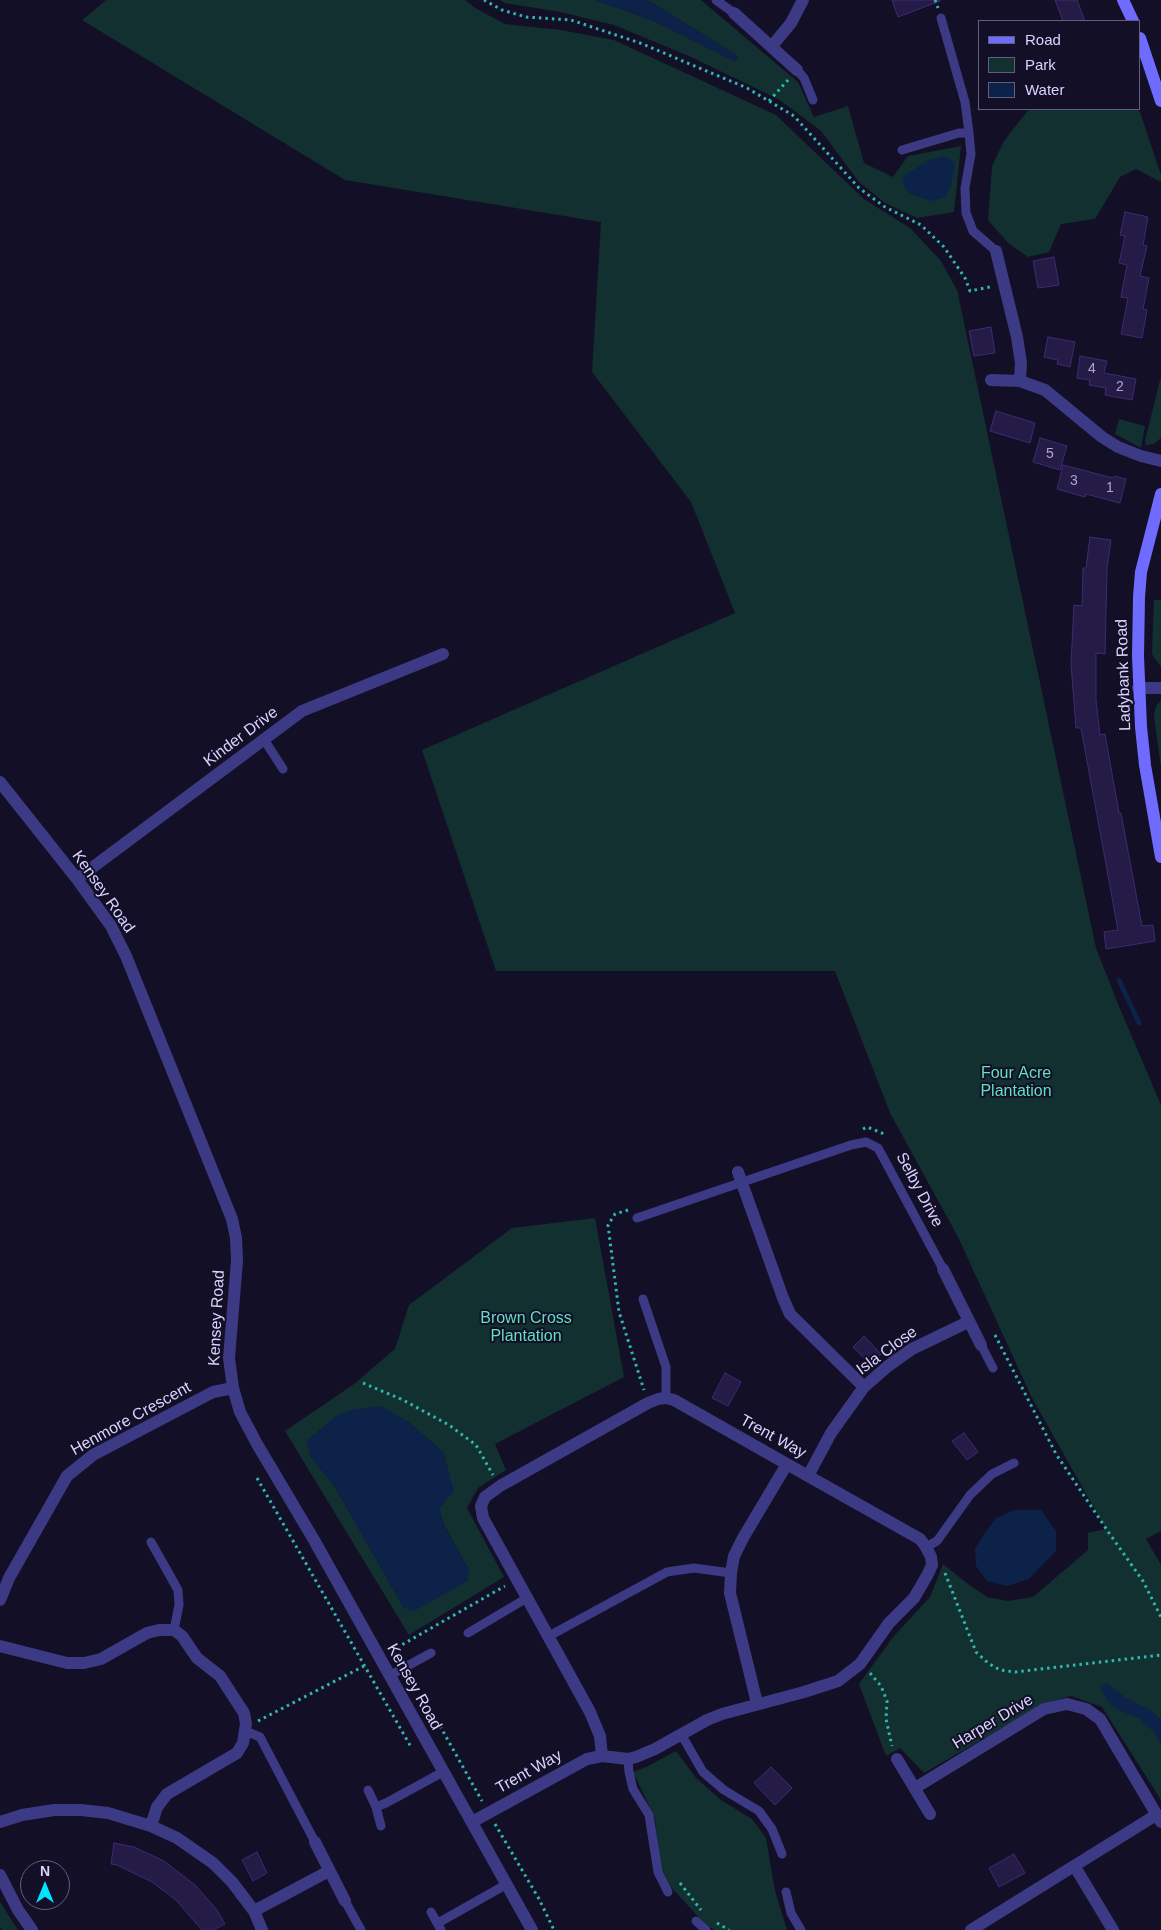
<!DOCTYPE html>
<html>
<head>
<meta charset="utf-8">
<style>
	body { margin:0 }
	#map { position:relative; width:1161px; height:1930px; overflow:hidden; background:#130f26; font-family:Arial,sans-serif }
	canvas { display:block }
	.legend { position:absolute; left:978px; top:20px; width:162px; height:90px; box-sizing:border-box; background:#130f26; border:1px solid #625e7d; margin:0; padding:6px 9px; list-style:none; font-size:15px; color:#d9d4ff }
	.legend li { display:flex; align-items:center; gap:10px; height:25px }
	.legend b { width:25px; border:1px solid #625e7d }
	.north { position:absolute; left:20px; top:1860px; width:50px; height:50px; box-sizing:border-box; background:#130f26; border:1px solid #625e7d; border-radius:50%; rotate:0deg; font-size:14px; font-weight:700; line-height:20px; text-align:center; color:#d9d4ff }
	.north::after { content:''; display:block; margin:auto; width:18px; height:22px; background:#00e5ff; clip-path:polygon(50% 0,100% 100%,50% 72%,0 100%) }
</style>
</head>
<body>
<div id="map">
<canvas width="1161" height="1930"></canvas>
<ul class="legend">
<li><b style="height:6px;background:#6f6bff"></b>Road</li>
<li><b style="height:14px;background:#12302f"></b>Park</li>
<li><b style="height:14px;background:#0c2248"></b>Water</li>
</ul>
<div class="north">N</div>
</div>
<script>
const c = document.querySelector('canvas').getContext('2d');
c.lineJoin = 'round';
function fill(path, color) {
  c.fillStyle = color;
  c.fill(path, 'evenodd');
}
function shape(rows) {
  const path = new Path2D();
  for (const r of rows) {
    path.moveTo(r[0], r[1]);
    for (let i = 2; i < r.length; i += 2) path.lineTo(r[i], r[i + 1]);
  }
  return path;
}
function trace(path, color, width, dash) {
  c.strokeStyle = color;
  c.lineWidth = width;
  c.lineCap = dash ? 'butt' : 'round';
  c.setLineDash(dash || []);
  c.stroke(path);
}
function label(font, color, halo, rows, align = 'center') {
  c.font = font + ' Arial,sans-serif';
  c.lineWidth = 4;
  c.setLineDash([]);
  c.textBaseline = 'middle';
  c.strokeStyle = halo;
  c.fillStyle = color;
  for (const [text, x, y, turn = 0] of rows) {
    c.save();
    c.translate(x, y);
    c.rotate((+turn || 0) * Math.PI / 180);
    c.textAlign = isNaN(turn) ? turn : align;
    if (halo) c.strokeText(text, 0, 0);
    c.fillText(text, 0, 0);
    c.restore();
  }
}
const green = shape([
	[106,0,465,0,475,8,505,24,561,30,614,40,776,115,864,199,910,228,941,261,958,292,959,299,1096,948,1118,1004,1161,1105,1161,1531,1146,1539,1161,1565,1161,1800,1102,1707,1071,1696,1045,1703,924,1773,900,1748,886,1756,859,1684,893,1637,930,1597,943,1564,968,1584,987,1597,1008,1601,1033,1597,1088,1550,1088,1533,1106,1529,1032,1398,958,1237,890,1113,835,971,496,971,422,750,735,613,691,502,592,372,601,222,345,180,82,20],
	[500,0,596,0,654,21,736,62,738,56,647,0,701,0,798,82,814,117,848,106,864,163,893,177,908,156,961,146,954,212,917,218,885,203,859,182,821,131,780,100,691,57,614,25,560,12,505,3],
	[1029,109,1137,109,1140,112,1161,175,1161,182,1136,169,1120,177,1095,219,1061,224,1049,252,1028,257,1008,243,988,220,992,166,1004,141],
	[1161,376,1161,438,1154,444,1146,445,1145,441],
	[1119,419,1145,426,1141,448,1115,434],
	[1154,600,1161,600,1161,667,1152,654],
	[1161,700,1161,768,1154,716,1156,706],
	[595,1218,624,1377,495,1444,506,1470,478,1488,467,1508,504,1577,409,1635,285,1431,354,1384,395,1349,409,1305,512,1228],
	[338,1415,407,1421,443,1452,453,1490,439,1508,444,1525,469,1570,404,1608,334,1485,311,1457,307,1441],
	[676,1751,696,1778,721,1800,752,1819,766,1838,775,1891,787,1930,714,1930,704,1923,670,1886,660,1865,655,1818,633,1772,646,1767],
	[0,1902,18,1930,2,1930,0,1927]
]);
const water = shape([
	[596,0,647,0,738,56,736,62,654,21],
	[944,156,955,162,951,184,946,197,932,201,910,194,903,185,904,176,928,160],
	[381,1406,407,1421,443,1452,454,1491,439,1508,444,1526,469,1570,468,1581,414,1611,404,1608,334,1485,311,1457,307,1441,338,1415,355,1409],
	[1015,1510,1041,1510,1056,1531,1056,1551,1029,1579,1007,1586,987,1581,976,1566,975,1549,984,1534,996,1518],
	[1107,1683,1126,1698,1150,1710,1161,1719,1161,1744,1154,1732,1138,1718,1119,1710,1108,1702,1100,1687]
]);
const stream = shape([
	[1119,980,1139,1023]
]);
const building = shape([
	[892,0,940,0,940,1,898,17,892,0],
	[1055,0,1077,0,1085,21,1063,21,1055,0],
	[1125,212,1148,217,1143,245,1147,246,1140,276,1149,278,1143,309,1147,310,1142,338,1121,334,1128,298,1121,297,1127,265,1119,263,1125,236,1120,235,1125,212],
	[1054,257,1059,285,1038,288,1033,261,1054,257],
	[991,327,995,353,974,356,969,331,991,327],
	[1048,337,1075,342,1070,367,1057,364,1058,360,1044,357,1048,337],
	[1080,356,1107,361,1104,373,1136,379,1132,400,1105,395,1106,388,1089,385,1090,380,1077,378,1080,356],
	[996,411,1035,423,1030,443,990,431,996,411],
	[1040,438,1067,446,1060,470,1033,462,1040,438],
	[1063,465,1113,478,1114,476,1126,479,1120,503,1086,494,1085,497,1057,489,1063,465],
	[1090,537,1111,540,1107,568,1105,654,1096,653,1096,700,1100,735,1105,734,1119,813,1121,813,1142,926,1153,925,1155,941,1106,949,1104,932,1118,930,1081,728,1076,728,1071,664,1074,605,1082,606,1083,568,1086,568,1090,537],
	[864,1336,881,1354,870,1364,853,1347,864,1336],
	[725,1373,741,1382,728,1406,712,1398,725,1373],
	[964,1433,978,1452,967,1460,952,1441,964,1433],
	[771,1767,792,1788,775,1805,754,1783,771,1767],
	[114,1843,134,1847,164,1861,195,1885,217,1910,225,1924,213,1930,202,1930,176,1900,152,1882,117,1865,111,1864,114,1843],
	[257,1852,267,1873,253,1881,242,1860,257,1852],
	[1014,1854,1025,1873,999,1887,989,1868,1014,1854]
]);
const path = shape([
	[484,0,502,10,526,17,571,20,640,43,747,88,794,116,859,188,885,207,921,225,944,247,965,278,970,291,990,287],
	[935,0,938,8],
	[769,101,788,80],
	[863,1129,867,1127,882,1133,885,1137],
	[628,1210,615,1214,608,1225,619,1312,644,1390],
	[995,1335,1056,1454,1109,1533,1143,1581,1161,1617],
	[363,1383,403,1400,449,1425,476,1445,493,1475],
	[257,1478,411,1747],
	[945,1573,976,1652,988,1663,1000,1670,1015,1672,1161,1655],
	[391,1651,505,1586],
	[870,1673,881,1686,887,1701,886,1719,892,1746],
	[258,1721,366,1665],
	[440,1726,482,1801],
	[495,1824,539,1899,554,1930],
	[680,1883,701,1910],
	[717,1923,729,1930]
]);
const lane = shape([
	[716,0,734,13],
	[941,18,965,102,969,133,971,154,965,188,966,213,973,231,996,251],
	[797,70,804,78,813,100],
	[902,150,959,133,969,133],
	[265,741,283,769],
	[637,1218,851,1145,866,1142,878,1148,884,1159,943,1269],
	[643,1299,666,1367,666,1398],
	[981,1345,993,1368],
	[151,1542,178,1590,179,1605,174,1630],
	[926,1547,937,1541,970,1495,992,1474,1014,1463],
	[468,1633,527,1598],
	[549,1636,667,1572,694,1568,731,1573],
	[389,1676,431,1653],
	[245,1731,260,1737,315,1842],
	[681,1734,703,1772,724,1790,759,1811,772,1829,782,1854],
	[628,1759,629,1772,633,1789,649,1815,658,1872,668,1892],
	[368,1790,376,1807,381,1826],
	[376,1807,386,1803,443,1772],
	[786,1892,791,1913,801,1930],
	[345,1901,361,1930],
	[431,1912,441,1930],
	[696,1921,706,1930],
	[438,1923,507,1884]
]);
const street = shape([
	[734,13,797,70],
	[772,46,791,23,803,0],
	[996,251,1017,337,1021,363,1020,381,1045,390,1102,437,1118,447,1141,456,1161,461],
	[991,380,1020,381],
	[1138,688,1161,688],
	[0,782,77,879,111,926,126,956,232,1219,236,1238,237,1261,229,1358,233,1388,240,1412,257,1444,314,1540,532,1930],
	[77,879,302,711,443,654],
	[738,1172,783,1298,790,1314,864,1387],
	[943,1269,981,1345],
	[808,1476,831,1433,864,1387,888,1366,912,1349,968,1322],
	[0,1600,9,1578,67,1476,93,1455,213,1392,233,1388],
	[0,1646,67,1663,84,1663,101,1659,147,1633,159,1630,174,1630,182,1636,197,1658,220,1676,244,1713,246,1724,243,1743,237,1753,167,1794,157,1807,151,1826],
	[757,1703,730,1593,731,1573,734,1556,743,1538,787,1464],
	[897,1759,930,1814],
	[915,1788,1044,1709,1067,1704,1086,1709,1100,1719,1161,1822],
	[0,1822,22,1815,54,1810,81,1810,108,1813,151,1826,177,1838,213,1863,232,1882,254,1911,262,1930],
	[472,1822,587,1759,602,1756,628,1759,636,1757,655,1749,707,1720,722,1714,804,1692,838,1681,860,1664,889,1623,914,1598,928,1574,932,1565,931,1557,926,1547,920,1539,808,1476,674,1400,666,1398,658,1399,648,1403,500,1486,485,1497,481,1506,483,1518,590,1712,600,1736,602,1756],
	[315,1842,345,1901],
	[1075,1867,1113,1930],
	[0,1875,18,1910,32,1930],
	[254,1911,329,1871],
	[971,1930,1156,1815]
]);
const secondary = shape([
	[1123,0,1133,21],
	[1140,38,1161,101],
	[1161,494,1141,572,1139,597,1138,656,1141,727,1145,765,1161,857]
]);
const numberNames = [
	["4",1092,369],
	["2",1120,387],
	["5",1050,454],
	["3",1074,481],
	["1",1110,488]
];
const streetNames = [
	["Ladybank Road",1124,675,-92],
	["Kinder Drive",241,737,-37],
	["Kensey Road",103,892,55],
	["Selby Drive",919,1190,62],
	["Kensey Road",217,1318,-87],
	["Isla Close",887,1351,-36],
	["Henmore Crescent",131,1419,-29],
	["Trent Way",773,1437,29],
	["Kensey Road",414,1687,61],
	["Harper Drive",993,1722,-31],
	["Trent Way",529,1772,-29]
];
const parkNames = [
	["Four Acre",1016,1074],
	["Plantation",1016,1092],
	["Brown Cross",526,1319],
	["Plantation",526,1337]
];
fill(green, '#12302f');
fill(water, '#0c2248');
trace(stream, '#0c2248', 5);
fill(building, '#241b47');
trace(building, '#3b2d73', 1);
trace(path, '#2fb8b0', 3, [2.5, 4]);
trace(lane, '#3d3a85', 9);
trace(street, '#3d3a85', 12);
trace(secondary, '#6f6bff', 12);
label('14px', '#aca6d1', null, numberNames);
label('16px', '#d9d4ff', '#130f26', streetNames);
label('16px', '#5fe0c0', '#130f26', parkNames);
</script>
</body>
</html>
